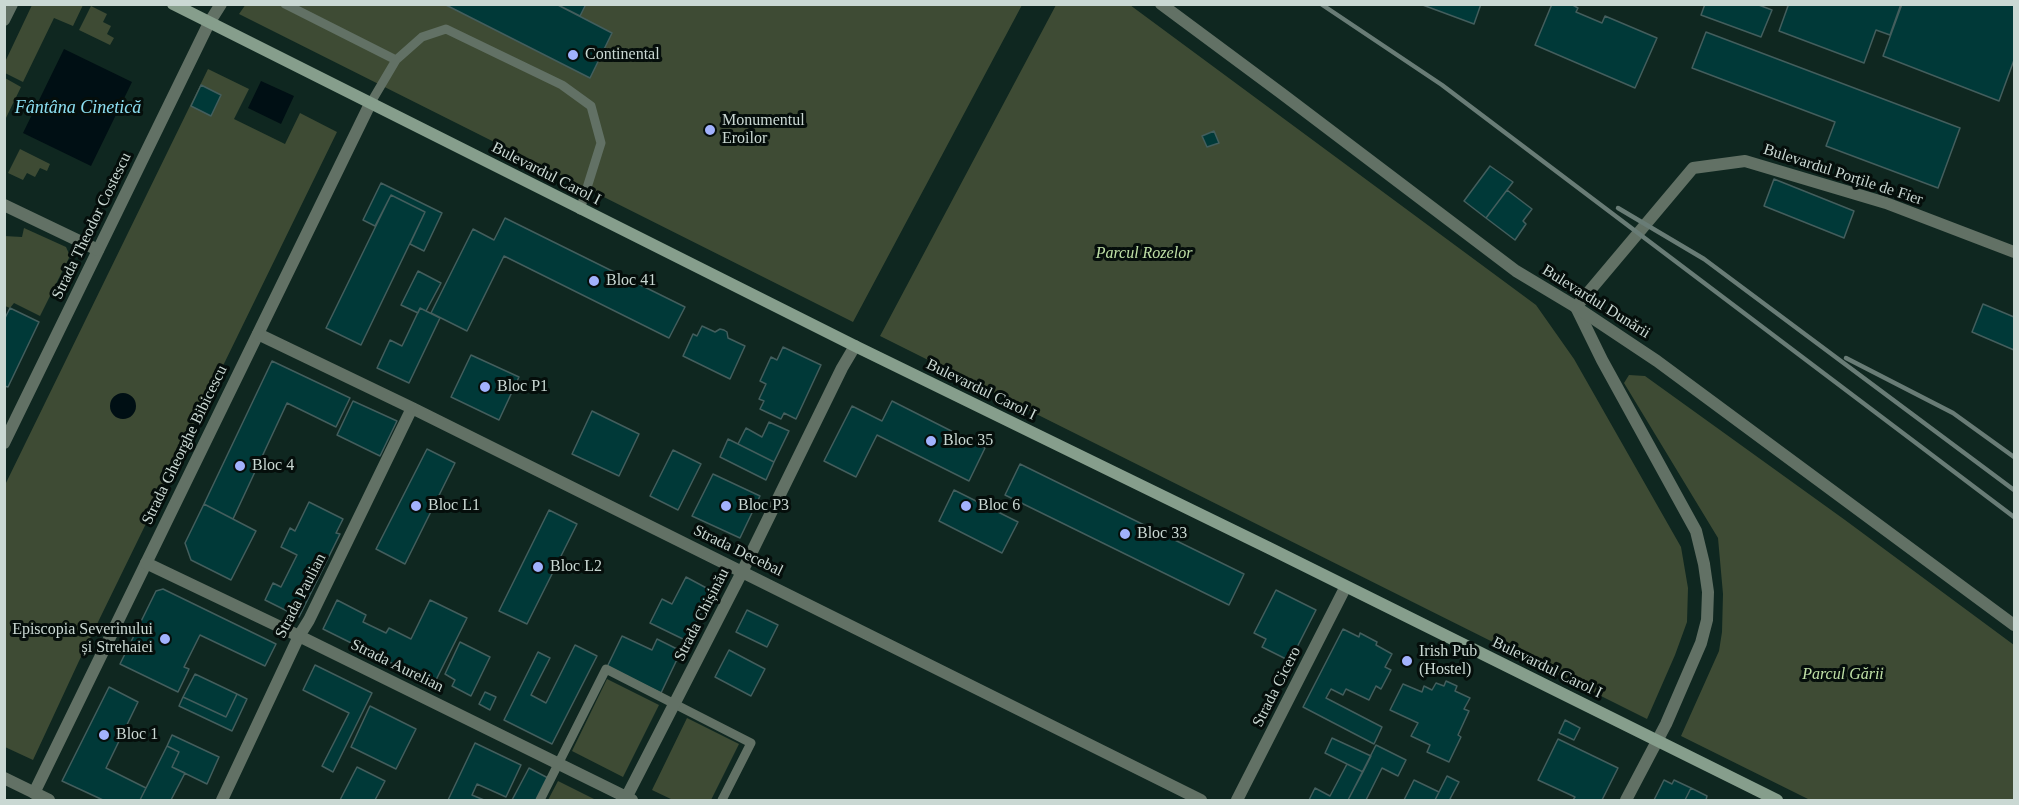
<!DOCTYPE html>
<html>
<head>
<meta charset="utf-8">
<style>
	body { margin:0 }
	#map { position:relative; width:2019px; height:805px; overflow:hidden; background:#0f2720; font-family:Georgia,serif }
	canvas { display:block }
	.frame { position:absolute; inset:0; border:6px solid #cad8d3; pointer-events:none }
</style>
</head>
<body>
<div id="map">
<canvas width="2019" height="805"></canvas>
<div class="frame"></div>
</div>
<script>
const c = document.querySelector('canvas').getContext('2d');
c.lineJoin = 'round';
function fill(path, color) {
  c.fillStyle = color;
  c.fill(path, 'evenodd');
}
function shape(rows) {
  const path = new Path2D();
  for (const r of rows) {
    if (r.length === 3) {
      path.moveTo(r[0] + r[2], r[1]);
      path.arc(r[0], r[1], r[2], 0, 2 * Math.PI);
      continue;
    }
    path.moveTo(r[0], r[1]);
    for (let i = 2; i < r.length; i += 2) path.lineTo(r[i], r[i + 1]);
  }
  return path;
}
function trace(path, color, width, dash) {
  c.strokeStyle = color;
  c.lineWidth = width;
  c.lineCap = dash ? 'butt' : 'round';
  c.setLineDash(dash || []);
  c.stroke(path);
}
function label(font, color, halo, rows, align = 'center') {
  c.font = font + ' Georgia,serif';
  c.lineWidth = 6;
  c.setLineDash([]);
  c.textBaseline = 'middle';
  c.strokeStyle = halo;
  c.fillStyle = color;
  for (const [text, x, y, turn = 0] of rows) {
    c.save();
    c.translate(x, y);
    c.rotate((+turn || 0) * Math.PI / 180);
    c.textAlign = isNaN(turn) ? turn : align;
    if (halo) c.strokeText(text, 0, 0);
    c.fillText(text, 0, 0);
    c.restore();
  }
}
const green = shape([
	[246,4,1022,5,853,322,239,14],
	[32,5,83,5,73,26,54,18,23,82,5,73,5,62],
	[1056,5,1130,5,1536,305,1574,359,1681,547,1688,588,1687,622,1675,655,1647,719,880,336],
	[91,6,107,14,103,22,111,26,107,34,114,38,110,45,79,30],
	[208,69,249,89,234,119,285,144,300,113,337,132,79,661,33,760,5,747,4,487],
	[5,78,21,87,5,120],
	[20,149,50,164,47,171,40,168,35,177,27,173,23,180,8,173],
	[24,228,66,247,70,256,40,316,14,303,10,308,5,306,4,236,22,237],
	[1629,375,1645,376,1845,520,2014,645,2014,800,1810,800,1681,736,1719,651,1722,632,1723,594,1718,538,1624,383],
	[607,679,659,705,623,777,572,751],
	[687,718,739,744,711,800,673,800,652,790],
	[558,781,596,800,548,800]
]);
const water = shape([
	[64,49,132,82,91,166,23,133],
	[261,81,294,96,281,124,248,108],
	[123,406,13]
]);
const building = shape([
	[444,4,556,4,612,33,590,78,444,4],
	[556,4,586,4,580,16,556,4],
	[1420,4,1481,4,1474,24,1420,4],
	[1552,4,1571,4,1578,8,1576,12,1602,23,1605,16,1657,38,1635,88,1535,45,1552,4],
	[1705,4,1756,4,1772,10,1761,37,1701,15,1705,4],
	[1784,4,1901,4,1890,35,1876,30,1864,63,1779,31,1788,6,1784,4],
	[1902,4,2014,4,2014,60,1999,101,1883,56,1902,4],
	[1706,32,1960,128,1938,188,1826,146,1835,122,1692,68,1706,32],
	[201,85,221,95,211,116,191,106,201,85],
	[1214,131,1219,143,1207,147,1202,136,1214,131],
	[1490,166,1513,182,1486,218,1464,201,1490,166],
	[1774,179,1854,211,1844,238,1764,206,1774,179],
	[381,183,442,213,424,251,410,244,425,212,391,195,375,226,363,220,381,183],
	[1507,190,1532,209,1523,221,1526,224,1515,240,1486,218,1507,190],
	[391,195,425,212,361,345,326,328,391,195],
	[505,218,685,307,669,338,504,256,467,331,431,313,473,229,494,240,505,218],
	[418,271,441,283,426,311,420,308,418,313,401,305,418,271],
	[1983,304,2014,317,2014,350,1972,332,1983,304],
	[10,308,39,322,8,387,4,386,4,320,10,308],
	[420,308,440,318,409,383,377,368,390,340,402,346,420,308],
	[702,326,715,332,720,329,724,330,727,332,728,338,745,346,730,379,683,356,693,334,697,336,702,326],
	[783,347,821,365,796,419,784,413,781,419,760,409,764,401,759,399,766,384,760,381,771,357,777,360,783,347],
	[471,355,519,377,499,420,451,397,471,355],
	[272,361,350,398,336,427,287,403,233,519,204,504,272,361],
	[353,401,397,421,380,456,337,435,353,401],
	[892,401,985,448,969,481,877,435,856,477,824,461,852,406,882,421,892,401],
	[592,411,639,434,619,476,572,454,592,411],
	[769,422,789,431,774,462,738,444,746,428,762,437,769,422],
	[728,439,774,462,766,480,720,457,728,439],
	[427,449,455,463,405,564,376,549,427,449],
	[673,450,701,464,678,510,650,496,673,450],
	[1020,464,1244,574,1229,605,1005,495,1020,464],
	[713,474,760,496,740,538,692,516,713,474],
	[954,490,1018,522,1002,553,939,521,954,490],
	[309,502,343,519,336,533,340,534,299,617,265,600,273,583,281,587,297,555,281,547,290,528,295,531,309,502],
	[204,504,256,531,231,580,191,560,185,543,204,504],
	[549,510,577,524,527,624,499,611,549,510],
	[686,577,712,591,687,641,650,623,662,599,672,604,686,577],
	[163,589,276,644,265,666,200,635,184,667,189,669,178,692,120,664,156,591,163,589],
	[1276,590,1316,610,1290,661,1262,647,1266,639,1254,633,1276,590],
	[337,600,366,615,363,622,386,633,389,628,411,639,430,600,467,618,434,684,323,629,337,600],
	[747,610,778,625,767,647,736,632,747,610],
	[1343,629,1359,637,1360,633,1377,642,1376,645,1392,654,1385,667,1391,670,1381,689,1376,686,1369,700,1346,689,1343,695,1331,689,1326,698,1382,727,1374,744,1303,707,1343,629],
	[622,636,652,650,657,639,681,651,661,693,607,667,622,636],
	[460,642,490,657,471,696,452,686,455,680,445,674,460,642],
	[575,645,597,656,552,744,504,720,538,652,550,658,531,695,546,703,575,645],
	[729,650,765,669,751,696,715,677,729,650],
	[315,665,372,693,333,772,322,766,349,713,303,690,315,665],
	[195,674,237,694,226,717,183,697,195,674],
	[1446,681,1457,686,1455,691,1470,698,1464,709,1469,711,1458,735,1461,737,1449,762,1427,752,1430,745,1411,736,1418,723,1390,710,1403,684,1422,692,1424,686,1432,690,1436,683,1444,686,1446,681],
	[109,687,138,702,106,768,146,788,140,800,103,800,62,781,109,687],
	[485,692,496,697,490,710,479,704,485,692],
	[237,694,247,699,232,731,179,706,183,697,226,717,237,694],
	[370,706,416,729,396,769,351,747,370,706],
	[1565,720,1580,728,1574,740,1559,733,1565,720],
	[172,735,219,757,207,784,172,767,179,752,167,746,172,735],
	[1332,738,1371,756,1363,772,1325,753,1332,738],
	[1558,739,1618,768,1602,800,1573,800,1575,797,1538,780,1558,739],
	[475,743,521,765,506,797,477,784,472,795,484,800,448,800,475,743],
	[1376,745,1406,760,1398,776,1382,768,1366,800,1348,800,1376,745],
	[167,746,179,752,172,767,185,773,171,800,140,800,167,746],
	[1347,764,1363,772,1348,800,1309,800,1315,788,1330,796,1347,764],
	[357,767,385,781,375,800,340,800,357,767],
	[529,768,548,778,537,800,512,800,529,768],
	[1447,776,1459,782,1450,799,1452,800,1435,800,1447,776],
	[1414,780,1439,792,1435,800,1404,800,1414,780],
	[1664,780,1672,784,1674,780,1691,788,1685,800,1654,800,1664,780],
	[1691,788,1707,796,1706,800,1685,800,1691,788]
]);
const service = shape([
	[285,4,396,60],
	[370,104,396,60,422,37,446,29,562,85,591,106,601,143,580,210],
	[540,800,606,669,751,743,722,800]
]);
const pedestrian = shape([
	[4,20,12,4],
	[4,443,209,23],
	[34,793,370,104]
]);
const minor = shape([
	[4,205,98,250],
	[258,334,412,408,1201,800],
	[146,563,299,636,632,800],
	[222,800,299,636,309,620,412,408],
	[625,800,742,572,842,368,855,346],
	[1626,800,1666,724,1701,643,1707,620,1708,592,1704,564,1696,531,1602,360,1576,307,1693,168,1745,161,1886,203,2014,252]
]);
const tertiary = shape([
	[1161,4,1281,93,1516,271,1576,307,1657,361,2014,625],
	[209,23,221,4],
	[4,778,49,800],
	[1237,800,1345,588]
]);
const secondary = shape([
	[173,4,855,346,1269,548,1777,800]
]);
const rail = shape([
	[1321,4,1442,85,2014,517],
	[1618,208,1704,259,2014,490],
	[1846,358,1953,413,2014,457]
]);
const markers = [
	[573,55,6,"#a2b2fd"],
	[710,130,6,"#a2b2fd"],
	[594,281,6,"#a2b2fd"],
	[485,387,6,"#a2b2fd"],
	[931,441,6,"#a2b2fd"],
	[240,466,6,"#a2b2fd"],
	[416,506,6,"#a2b2fd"],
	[726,506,6,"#a2b2fd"],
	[966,506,6,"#a2b2fd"],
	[1125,534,6,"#a2b2fd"],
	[538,567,6,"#a2b2fd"],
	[165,639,6,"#a2b2fd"],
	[1407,661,6,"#a2b2fd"],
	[104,735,6,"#a2b2fd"]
];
const poiNames = [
	["Continental",585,55],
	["Monumentul",722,121],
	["Eroilor",722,139],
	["Bloc 41",606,281],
	["Bloc P1",497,387],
	["Bloc 35",943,441],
	["Bloc 4",252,466],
	["Bloc L1",428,506],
	["Bloc P3",738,506],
	["Bloc 6",978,506],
	["Bloc 33",1137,534],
	["Bloc L2",550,567],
	["Episcopia Severinului",153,630,"right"],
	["și Strehaiei",153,648,"right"],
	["Irish Pub",1419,652],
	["(Hostel)",1419,670],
	["Bloc 1",116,735]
];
const streetNames = [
	["Bulevardul Carol I",546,174,27],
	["Bulevardul Porțile de Fier",1843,175,18],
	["Strada Theodor Costescu",92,226,-64],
	["Bulevardul Dunării",1596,302,32],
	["Bulevardul Carol I",981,390,26],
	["Strada Gheorghe Bibicescu",185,445,-64],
	["Strada Decebal",738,551,26],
	["Strada Paulian",301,596,-63],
	["Strada Chișinău",702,615,-63],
	["Strada Aurelian",397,666,26],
	["Bulevardul Carol I",1547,668,26],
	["Strada Cicero",1277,687,-63]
];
const parkNames = [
	["Parcul Rozelor",1144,254],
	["Parcul Gării",1843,675]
];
const waterNames = [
	["Fântâna Cinetică",78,108]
];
fill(green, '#3e4b34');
fill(water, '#000f14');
fill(building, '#003938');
trace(building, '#435e5d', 1.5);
trace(service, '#627165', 9);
trace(pedestrian, '#627165', 12);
trace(minor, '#627165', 12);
trace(tertiary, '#627165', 12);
trace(secondary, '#869e8c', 12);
trace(rail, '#697c76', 4.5);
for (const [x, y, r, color] of markers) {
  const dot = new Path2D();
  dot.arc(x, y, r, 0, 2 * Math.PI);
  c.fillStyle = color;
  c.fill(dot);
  trace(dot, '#050e0b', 2);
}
label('16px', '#cad8d3', '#050e0b', poiNames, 'left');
label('16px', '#cad8d3', '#050e0b', streetNames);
label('italic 16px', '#bfe0a6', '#050e0b', parkNames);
label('italic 18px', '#8de0f3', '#050e0b', waterNames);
</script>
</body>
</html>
